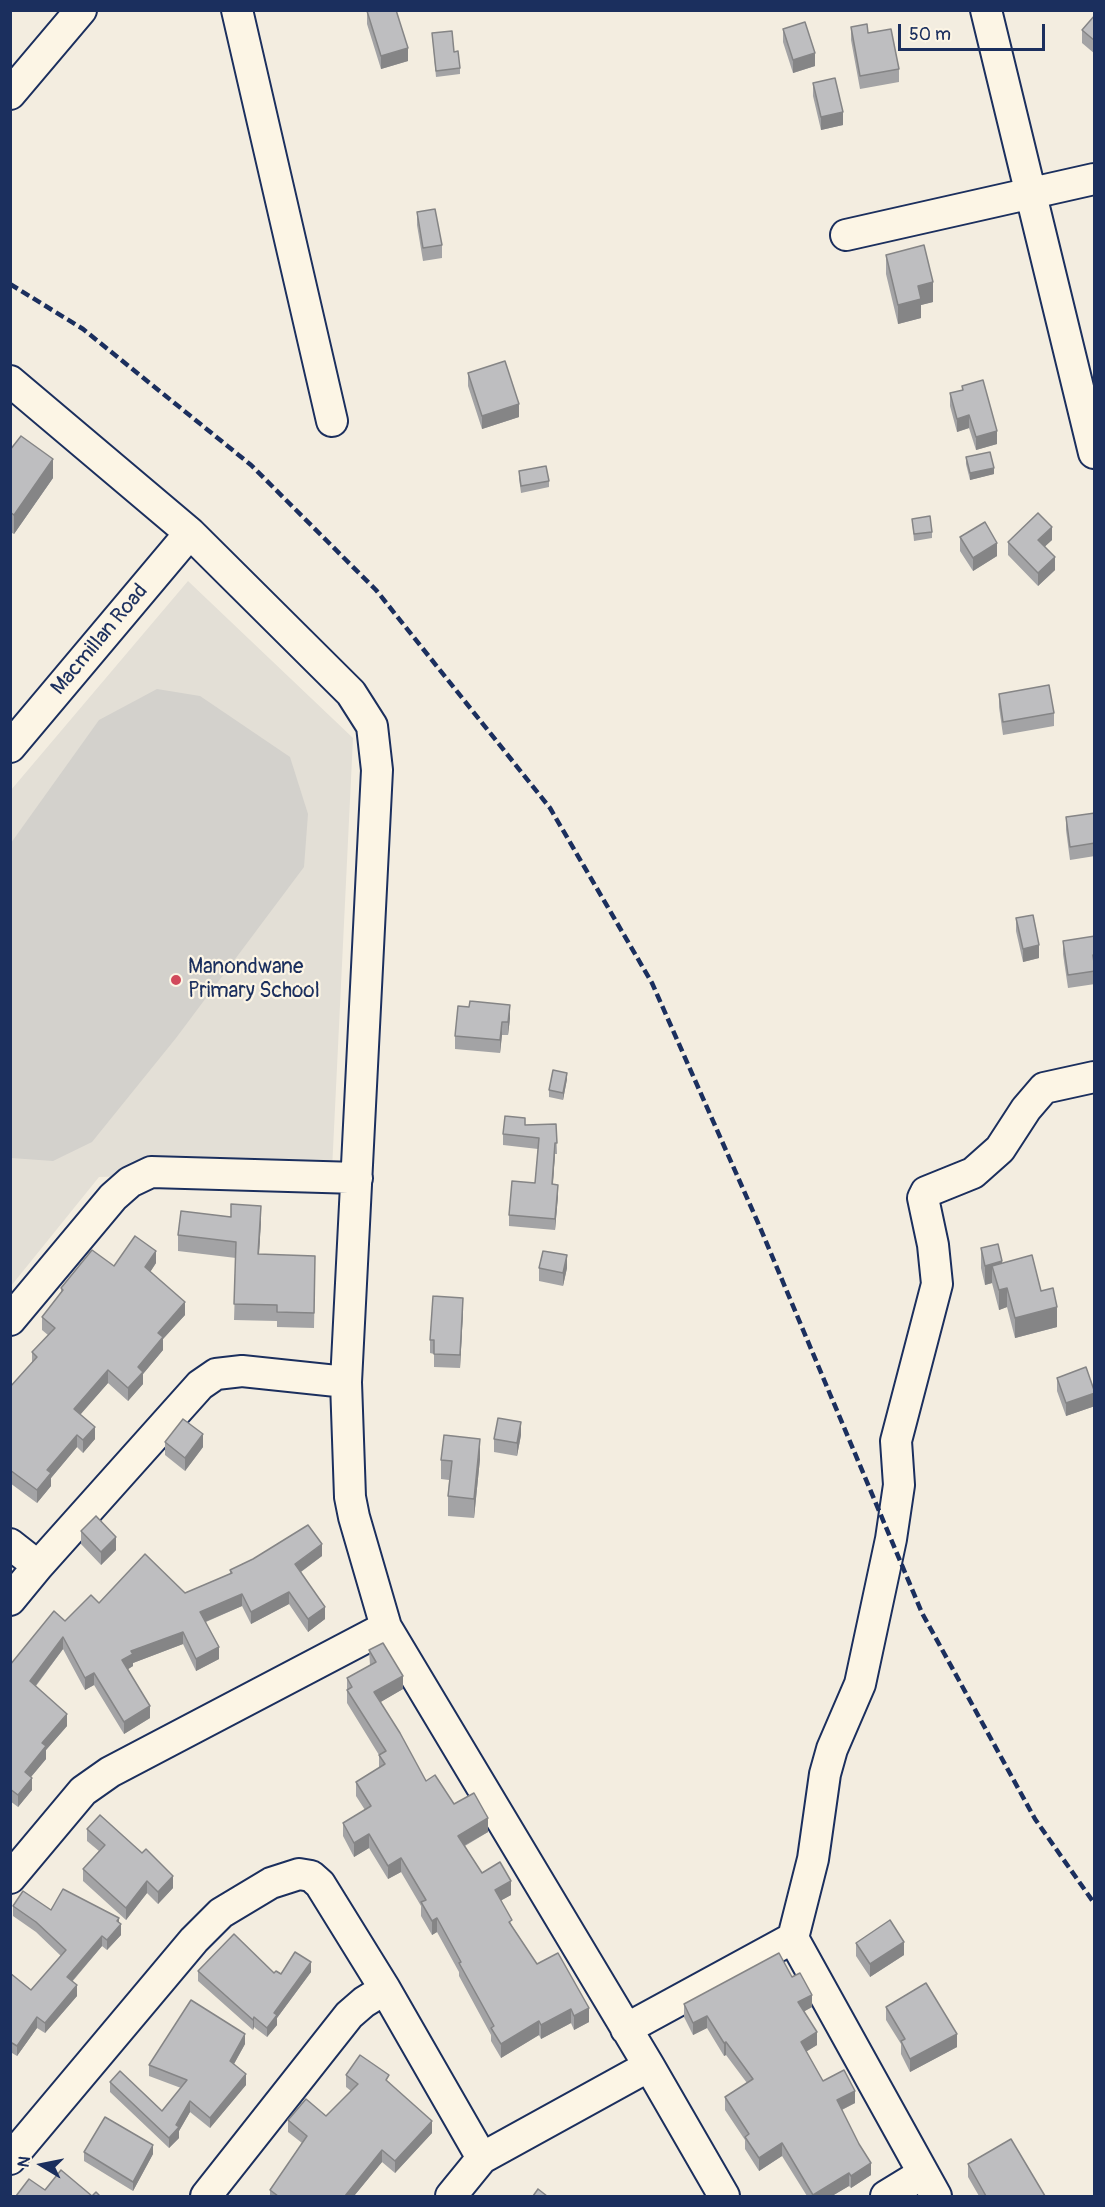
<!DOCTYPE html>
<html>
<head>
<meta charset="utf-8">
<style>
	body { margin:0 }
	#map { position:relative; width:1105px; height:2207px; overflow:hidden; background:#f3ede0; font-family:Pangolin,sans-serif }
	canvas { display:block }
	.frame { position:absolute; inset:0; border:12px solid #1b2f5e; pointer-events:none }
	.north { position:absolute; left:12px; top:2135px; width:60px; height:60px; -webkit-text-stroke:4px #fcf5e5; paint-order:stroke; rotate:280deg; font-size:16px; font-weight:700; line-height:24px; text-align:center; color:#1b2f5e }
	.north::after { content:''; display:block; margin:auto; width:21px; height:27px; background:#1b2f5e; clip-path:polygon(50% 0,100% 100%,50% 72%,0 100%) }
	.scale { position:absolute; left:898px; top:24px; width:147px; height:27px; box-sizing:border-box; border:3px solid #1b2f5e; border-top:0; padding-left:8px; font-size:18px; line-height:21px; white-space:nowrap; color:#1b2f5e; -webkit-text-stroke:4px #fcf5e5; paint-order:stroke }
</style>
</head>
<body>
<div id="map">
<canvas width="1105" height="2207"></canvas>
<div class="frame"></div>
<div class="north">N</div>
<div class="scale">50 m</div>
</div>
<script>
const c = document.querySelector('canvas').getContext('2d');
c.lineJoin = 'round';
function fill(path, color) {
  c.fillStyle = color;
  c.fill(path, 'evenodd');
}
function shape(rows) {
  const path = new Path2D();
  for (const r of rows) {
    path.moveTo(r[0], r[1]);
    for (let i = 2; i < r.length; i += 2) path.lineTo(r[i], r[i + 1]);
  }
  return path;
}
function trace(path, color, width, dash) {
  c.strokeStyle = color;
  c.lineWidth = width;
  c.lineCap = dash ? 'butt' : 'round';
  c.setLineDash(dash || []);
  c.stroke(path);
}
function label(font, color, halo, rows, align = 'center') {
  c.font = font + ' Pangolin,sans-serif';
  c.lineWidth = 4.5;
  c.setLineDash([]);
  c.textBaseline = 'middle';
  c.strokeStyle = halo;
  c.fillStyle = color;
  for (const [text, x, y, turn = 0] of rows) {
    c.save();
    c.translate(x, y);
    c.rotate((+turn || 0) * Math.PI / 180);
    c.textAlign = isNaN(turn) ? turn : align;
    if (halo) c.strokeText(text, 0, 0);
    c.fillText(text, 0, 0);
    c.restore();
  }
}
const built = shape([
	[188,581,353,738,332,1170,99,1177,11,1286,11,790]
]);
const green = shape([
	[157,689,200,696,290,757,308,814,304,867,176,1038,92,1142,53,1161,11,1158,11,843,99,720]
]);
const minor = shape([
	[237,10,332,421],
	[986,10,1094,453],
	[10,94,81,10],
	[846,235,1094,179],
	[10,381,190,533,351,693,372,726,377,770,346,1382,350,1497,354,1517,386,1627,649,2066,724,2196],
	[10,747,190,533],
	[10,1320,113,1197,130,1182,151,1172,357,1178],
	[10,1544,38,1566],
	[10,1600,38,1566,200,1385,216,1374,242,1371,346,1382],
	[10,1878,83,1791,110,1772,386,1627],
	[793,1938,813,1859,825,1774,832,1749,860,1684,891,1539,899,1485,896,1441,937,1284,933,1245,923,1198,926,1192,973,1173,1000,1149,1026,1109,1044,1088,1094,1077],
	[626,2029,793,1938,936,2196],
	[10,2159,194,1940,221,1913,271,1883,299,1874,311,1876,320,1884,385,1989,482,2158],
	[206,2196,349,2015,364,2002,385,1989],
	[451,2196,482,2158,649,2066],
	[886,2196,922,2174]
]);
const rail = shape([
	[10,284,83,329,251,465,376,590,550,808,652,983,759,1225,922,1613,1035,1819,1094,1903]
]);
const wall = shape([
	[367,11,408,61,381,69,367,24],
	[1095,15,1095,54,1082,43,1082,30],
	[851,27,868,33,899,69,899,82,860,89,851,40],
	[783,29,815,66,793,73,783,42],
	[432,33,454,52,460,68,460,74,436,77],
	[813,83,843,125,821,130,813,96],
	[417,212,442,245,442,258,423,261,417,225],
	[886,255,933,302,921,305,921,318,898,324,886,274],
	[468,373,519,417,482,429,468,386],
	[962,386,997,444,976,450,969,428,957,432,950,406,950,393,962,390],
	[10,450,53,478,14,534,10,532],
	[966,457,994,474,970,480,966,464],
	[519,471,549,481,549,487,521,493,519,478],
	[912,519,932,532,932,538,914,541],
	[960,537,997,556,973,571,960,551],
	[1052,540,1045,546,1055,570,1038,586,1008,555,1008,542],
	[999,694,1054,713,1054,726,1003,735,999,707],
	[1095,813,1095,856,1070,860,1066,830,1066,817],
	[1016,918,1039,958,1023,962,1016,931],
	[1095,936,1095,984,1068,988,1063,954,1063,941],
	[469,1007,510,1018,508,1035,502,1035,500,1053,455,1049,455,1036],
	[567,1079,563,1100,549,1097,549,1090],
	[556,1124,557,1154,555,1154,553,1184,558,1196,555,1230,509,1226,509,1215,535,1183,538,1149,503,1145,503,1134,525,1125],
	[261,1221,259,1254,315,1272,314,1328,277,1327,277,1321,234,1320,236,1258,178,1251,178,1235],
	[981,1248,1041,1291,1057,1327,1015,1338,1007,1307,999,1310,992,1283,985,1285,981,1268],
	[156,1263,150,1272,185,1315,163,1339,163,1350,143,1374,143,1384,128,1401,108,1383,80,1414,95,1439,83,1453,77,1447,51,1478,51,1486,37,1503,10,1483,10,1387,32,1363,32,1352,48,1335,42,1330,42,1317,61,1292,61,1288,114,1266],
	[539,1268,567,1268,563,1286,539,1281],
	[463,1311,460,1368,434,1367,434,1354,430,1353,430,1340],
	[1057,1378,1095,1391,1095,1406,1066,1416,1057,1391],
	[521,1435,517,1456,494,1452,494,1439],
	[165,1442,203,1447,185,1471,165,1455],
	[480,1459,474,1518,448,1516,448,1496,449,1480,441,1479,441,1460],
	[81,1531,116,1550,101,1565,81,1544],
	[322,1556,301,1572,325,1619,308,1632,289,1604,251,1624,242,1606,206,1622,219,1659,196,1671,183,1644,133,1663,133,1666,128,1669,150,1718,124,1734,94,1685,85,1690,63,1649,36,1686,67,1726,46,1750,46,1759,31,1777,32,1790,18,1807,10,1801,10,1665,65,1621,99,1603,185,1593,230,1574,230,1570],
	[369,1650,403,1689,380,1702,426,1781,488,1832,465,1846,482,1873,511,1895,501,1900,512,1926,537,1964,589,2022,574,2030,571,2023,541,2039,539,2035,501,2058,491,2041,491,2035,459,1976,459,1972,437,1932,432,1935,421,1916,421,1906,401,1872,388,1879,369,1848,354,1857,343,1836,343,1823,365,1810,356,1796,356,1782,379,1768,379,1755,347,1703,347,1678,370,1665],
	[87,1829,173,1888,158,1904,147,1893,126,1920,83,1881,83,1869,99,1851,87,1841],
	[13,1906,51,1910,119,1923,121,1935,107,1950,102,1946,72,1982,77,1996,45,2033,37,2028,17,2056,12,2053,10,1973,31,1990,61,1956,36,1932,13,1916],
	[856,1943,904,1955,870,1977,856,1956],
	[198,1971,274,1973,281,1974,311,1972,277,2018,277,2025,267,2037,254,2027,253,2030,198,1981],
	[792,1977,812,2007,804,2011,817,2045,806,2051,823,2081,855,2103,842,2110,871,2175,851,2188,849,2186,832,2196,807,2196,782,2156,759,2171,745,2149,745,2140,725,2110,725,2097,747,2083,726,2055,724,2056,707,2028,693,2035,684,2017,684,2004],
	[886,2007,957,2047,910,2072,901,2054,901,2044,886,2020],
	[245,2044,234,2064,246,2085,210,2128,190,2112,179,2131,179,2138,169,2148,110,2092,110,2082,162,2111,181,2088,149,2076,149,2065],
	[346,2075,389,2082,432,2133,395,2173,382,2162,354,2196,270,2196,270,2190,302,2143,288,2132,288,2120,326,2116,351,2091,346,2087],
	[84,2152,153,2154,133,2191,84,2161],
	[968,2164,1045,2196,979,2196,968,2177]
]);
const shadedWall = shape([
	[408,48,408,61,381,69,381,56],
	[815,53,815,66,793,73,793,60],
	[843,112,843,125,821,130,821,117],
	[933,282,933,302,921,305,921,318,898,324,898,305,918,286],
	[519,404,519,417,482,429,482,416],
	[969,415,969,428,957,432,957,419],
	[997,431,997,444,976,450,976,437],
	[53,459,53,478,14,534,14,515],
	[994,468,994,474,970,480,970,473],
	[1052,527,1052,540,1038,553,1038,540],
	[997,543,997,556,973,571,973,558],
	[1055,557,1055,570,1038,586,1038,573],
	[1039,945,1039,958,1023,962,1023,949],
	[510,1005,510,1018,508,1035,508,1022],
	[502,1022,502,1035,500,1053,500,1040],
	[567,1073,567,1079,563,1100,563,1093],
	[555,1143,555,1154,552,1195,552,1184],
	[558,1185,558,1196,555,1230,555,1219],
	[261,1206,261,1221,258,1270,258,1254],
	[156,1251,156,1263,145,1280,145,1267],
	[567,1255,567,1268,563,1286,563,1273],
	[1002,1261,1002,1280,992,1266,992,1283,985,1285,985,1266],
	[1007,1288,1007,1307,999,1310,999,1290],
	[463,1298,463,1311,460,1368,460,1355],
	[185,1302,185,1315,163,1339,163,1350,143,1374,143,1384,128,1401,128,1388,138,1367,158,1333],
	[1057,1307,1057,1327,1015,1338,1015,1318],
	[108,1370,108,1383,74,1422,74,1409],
	[1095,1393,1095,1406,1066,1416,1066,1403],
	[521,1422,521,1435,517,1456,517,1443],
	[95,1427,95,1439,83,1453,83,1440],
	[203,1434,203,1447,185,1471,185,1458],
	[77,1435,77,1447,51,1478,51,1486,37,1503,37,1490,47,1470],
	[480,1439,480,1459,474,1518,474,1499],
	[116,1537,116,1550,101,1565,101,1552],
	[322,1544,322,1556,295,1576,295,1564],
	[289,1592,289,1604,251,1624,251,1612],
	[242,1594,242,1606,200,1624,200,1612],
	[325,1607,325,1619,308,1632,308,1619],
	[183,1632,183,1644,133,1663,133,1666,122,1673,122,1660,131,1651],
	[63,1637,63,1649,30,1693,30,1681],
	[219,1647,219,1659,196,1671,196,1659],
	[94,1673,94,1685,85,1690,85,1678],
	[403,1676,403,1689,374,1706,374,1692],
	[150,1706,150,1718,124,1734,124,1722],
	[67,1714,67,1726,46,1750,46,1759,25,1784,25,1772,42,1743],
	[32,1778,32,1790,18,1807,18,1795],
	[488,1818,488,1832,458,1849,458,1836],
	[369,1834,369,1848,354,1857,354,1843],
	[401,1858,401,1872,388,1879,388,1866],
	[173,1876,173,1888,158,1904,158,1892],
	[147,1881,147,1893,126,1920,126,1908],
	[511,1881,511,1895,495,1904,495,1890],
	[119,1918,119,1926,121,1924,121,1935,107,1950,107,1940],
	[437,1918,437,1932,432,1935,432,1921],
	[102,1936,102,1946,67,1987,67,1977],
	[904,1942,904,1955,870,1977,870,1964],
	[311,1962,311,1972,277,2018,277,2025,267,2037,267,2028,274,2013],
	[77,1985,77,1996,45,2033,45,2023],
	[812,1995,812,2007,798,2015,798,2002],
	[589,2008,589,2022,574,2030,574,2016],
	[571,2009,571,2023,541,2039,541,2025],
	[707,2016,707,2028,693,2035,693,2023],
	[37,2017,37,2028,17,2056,17,2046],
	[254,2017,254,2027,253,2030,253,2020],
	[539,2021,539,2035,501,2058,501,2044],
	[817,2032,817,2045,801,2055,801,2042],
	[245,2034,245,2044,230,2071,230,2061],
	[957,2034,957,2047,910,2072,910,2059],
	[726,2042,726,2055,724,2056,724,2043],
	[12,2043,12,2053,10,2056,10,2045],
	[246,2074,246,2085,210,2128,210,2118],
	[855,2091,855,2103,837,2112,837,2100],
	[190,2101,190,2112,179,2131,179,2138,169,2148,169,2138],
	[432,2121,432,2133,395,2173,395,2161],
	[782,2143,782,2156,759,2171,759,2158],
	[153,2145,153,2154,133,2191,133,2182],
	[382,2150,382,2162,354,2196,345,2196],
	[871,2163,871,2175,851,2188,851,2176],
	[849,2173,849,2186,832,2196,813,2196,813,2195]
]);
const building = shape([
	[369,10,396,10,408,48,381,56,367,11,369,10],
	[1095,15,1095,41,1082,30,1095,15],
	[805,22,815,53,793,60,783,29,805,22],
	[867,24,868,33,891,29,899,69,860,76,851,27,867,24],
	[452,31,454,52,458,51,460,68,436,71,432,33,452,31],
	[835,78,843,112,821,117,813,83,835,78],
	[435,209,442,245,423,248,417,212,435,209],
	[924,245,933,282,918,286,921,299,898,305,886,255,924,245],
	[505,361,519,404,482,416,468,373,505,361],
	[983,380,997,431,976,437,969,415,957,419,950,393,963,390,962,386,983,380],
	[21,436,53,459,14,515,10,512,10,450,21,436],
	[990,452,994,468,970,473,966,457,990,452],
	[546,466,549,481,521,486,519,471,546,466],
	[1038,513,1052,527,1038,540,1055,557,1038,573,1008,542,1038,513],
	[930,516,932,532,914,534,912,519,930,516],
	[985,522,997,543,973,558,960,537,985,522],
	[1049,685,1054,713,1003,722,999,694,1049,685],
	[1095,813,1095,843,1070,847,1066,817,1095,813],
	[1033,915,1039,945,1023,949,1016,918,1033,915],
	[1095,936,1095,955,1093,955,1095,971,1068,975,1063,941,1095,936],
	[470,1001,510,1005,508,1022,502,1022,500,1040,455,1036,458,1006,469,1007,470,1001],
	[553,1070,567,1073,563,1093,549,1090,553,1070],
	[505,1116,525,1118,525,1125,556,1124,557,1143,555,1143,552,1184,558,1185,555,1219,509,1215,512,1181,535,1183,539,1138,503,1134,505,1116],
	[231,1204,261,1206,258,1254,315,1256,314,1313,277,1312,277,1305,234,1304,236,1242,178,1235,181,1211,231,1217,231,1204],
	[135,1236,156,1251,145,1267,185,1302,158,1333,163,1337,138,1367,143,1372,128,1388,108,1370,74,1409,95,1427,83,1440,77,1435,47,1470,51,1473,37,1490,10,1470,10,1387,37,1357,32,1352,55,1328,42,1317,63,1290,61,1288,92,1250,114,1266,135,1236],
	[998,1244,1002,1261,985,1266,981,1248,998,1244],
	[543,1251,567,1255,563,1273,539,1268,543,1251],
	[1032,1255,1041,1291,1053,1288,1057,1307,1015,1318,1007,1288,999,1290,992,1266,1032,1255],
	[433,1296,463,1298,460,1355,434,1354,434,1340,430,1340,433,1296],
	[1086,1367,1095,1393,1066,1403,1057,1378,1086,1367],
	[498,1418,521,1422,517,1443,494,1439,498,1418],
	[183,1419,203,1434,185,1458,165,1442,183,1419],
	[444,1435,480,1439,474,1499,448,1496,452,1461,441,1460,444,1435],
	[96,1516,116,1537,101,1552,81,1531,96,1516],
	[308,1525,322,1544,295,1564,325,1607,308,1619,289,1592,251,1612,242,1594,200,1612,219,1647,196,1659,183,1632,131,1651,133,1654,122,1660,150,1706,124,1722,94,1673,85,1678,63,1637,30,1681,67,1714,42,1743,46,1746,25,1772,32,1778,18,1795,10,1789,10,1665,54,1611,65,1621,91,1595,99,1603,145,1554,185,1593,232,1573,230,1570,253,1559,308,1525],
	[383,1643,403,1676,374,1692,400,1733,426,1781,435,1775,454,1804,474,1793,488,1818,458,1836,482,1873,500,1862,511,1881,495,1890,512,1920,509,1922,537,1964,558,1953,589,2008,574,2016,571,2009,541,2025,539,2021,501,2044,491,2028,494,2026,459,1963,461,1962,437,1918,432,1921,421,1902,426,1900,401,1858,388,1866,369,1834,354,1843,343,1823,371,1806,356,1782,385,1764,379,1755,386,1751,347,1690,352,1687,347,1678,376,1662,369,1650,383,1643],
	[100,1815,142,1853,146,1849,173,1876,158,1892,147,1881,126,1908,83,1869,105,1845,87,1829,100,1815],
	[63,1889,119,1918,117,1921,121,1924,107,1940,102,1936,67,1977,77,1985,45,2023,37,2017,17,2046,12,2043,10,2045,10,1973,31,1990,66,1950,36,1922,13,1906,23,1891,51,1910,63,1889],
	[890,1920,904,1942,870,1964,856,1943,890,1920],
	[234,1934,274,1973,276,1971,281,1974,295,1952,311,1962,274,2013,277,2015,267,2028,254,2017,253,2020,198,1971,234,1934],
	[779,1953,792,1977,800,1973,812,1995,798,2002,817,2032,801,2042,823,2081,844,2070,855,2091,837,2100,859,2144,871,2163,851,2176,849,2173,813,2195,782,2143,759,2158,745,2137,749,2134,725,2097,753,2079,726,2042,724,2043,707,2016,693,2023,684,2004,779,1953],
	[926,1983,957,2034,910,2059,901,2041,905,2039,886,2007,926,1983],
	[191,2000,245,2034,230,2061,246,2074,210,2118,190,2101,176,2125,179,2127,169,2138,110,2082,120,2071,162,2111,187,2080,149,2065,191,2000],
	[360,2055,389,2075,386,2080,432,2121,395,2161,382,2150,345,2196,278,2196,270,2190,307,2136,288,2120,306,2099,326,2116,358,2084,346,2075,360,2055],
	[105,2117,153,2145,133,2182,84,2152,105,2117],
	[1011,2139,1045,2196,986,2196,968,2164,1011,2139],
	[61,2170,92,2196,96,2192,100,2196,16,2196,29,2179,45,2190,61,2170],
	[538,2189,547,2196,533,2196,538,2189]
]);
const markers = [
	[176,980,6,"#d1495b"]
];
const streetNames = [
	["Macmillan Road",100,640,-50]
];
const poiNames = [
	["Manondwane",188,968],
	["Primary School",188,992]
];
fill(built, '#e3dfd6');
fill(green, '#d3d1cc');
trace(minor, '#1b2f5e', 34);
trace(minor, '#fcf5e5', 30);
trace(rail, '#1b2f5e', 4.5, [9, 4.5]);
fill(wall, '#a3a3a5');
fill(shadedWall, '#858586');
fill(building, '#bebec0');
trace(building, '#858586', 1.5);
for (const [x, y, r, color] of markers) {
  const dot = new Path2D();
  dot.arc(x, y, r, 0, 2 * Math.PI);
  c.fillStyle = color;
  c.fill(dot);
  trace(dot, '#fcf5e5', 2);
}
label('21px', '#1b2f5e', '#fcf5e5', streetNames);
label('21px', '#1b2f5e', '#fcf5e5', poiNames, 'left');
</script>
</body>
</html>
